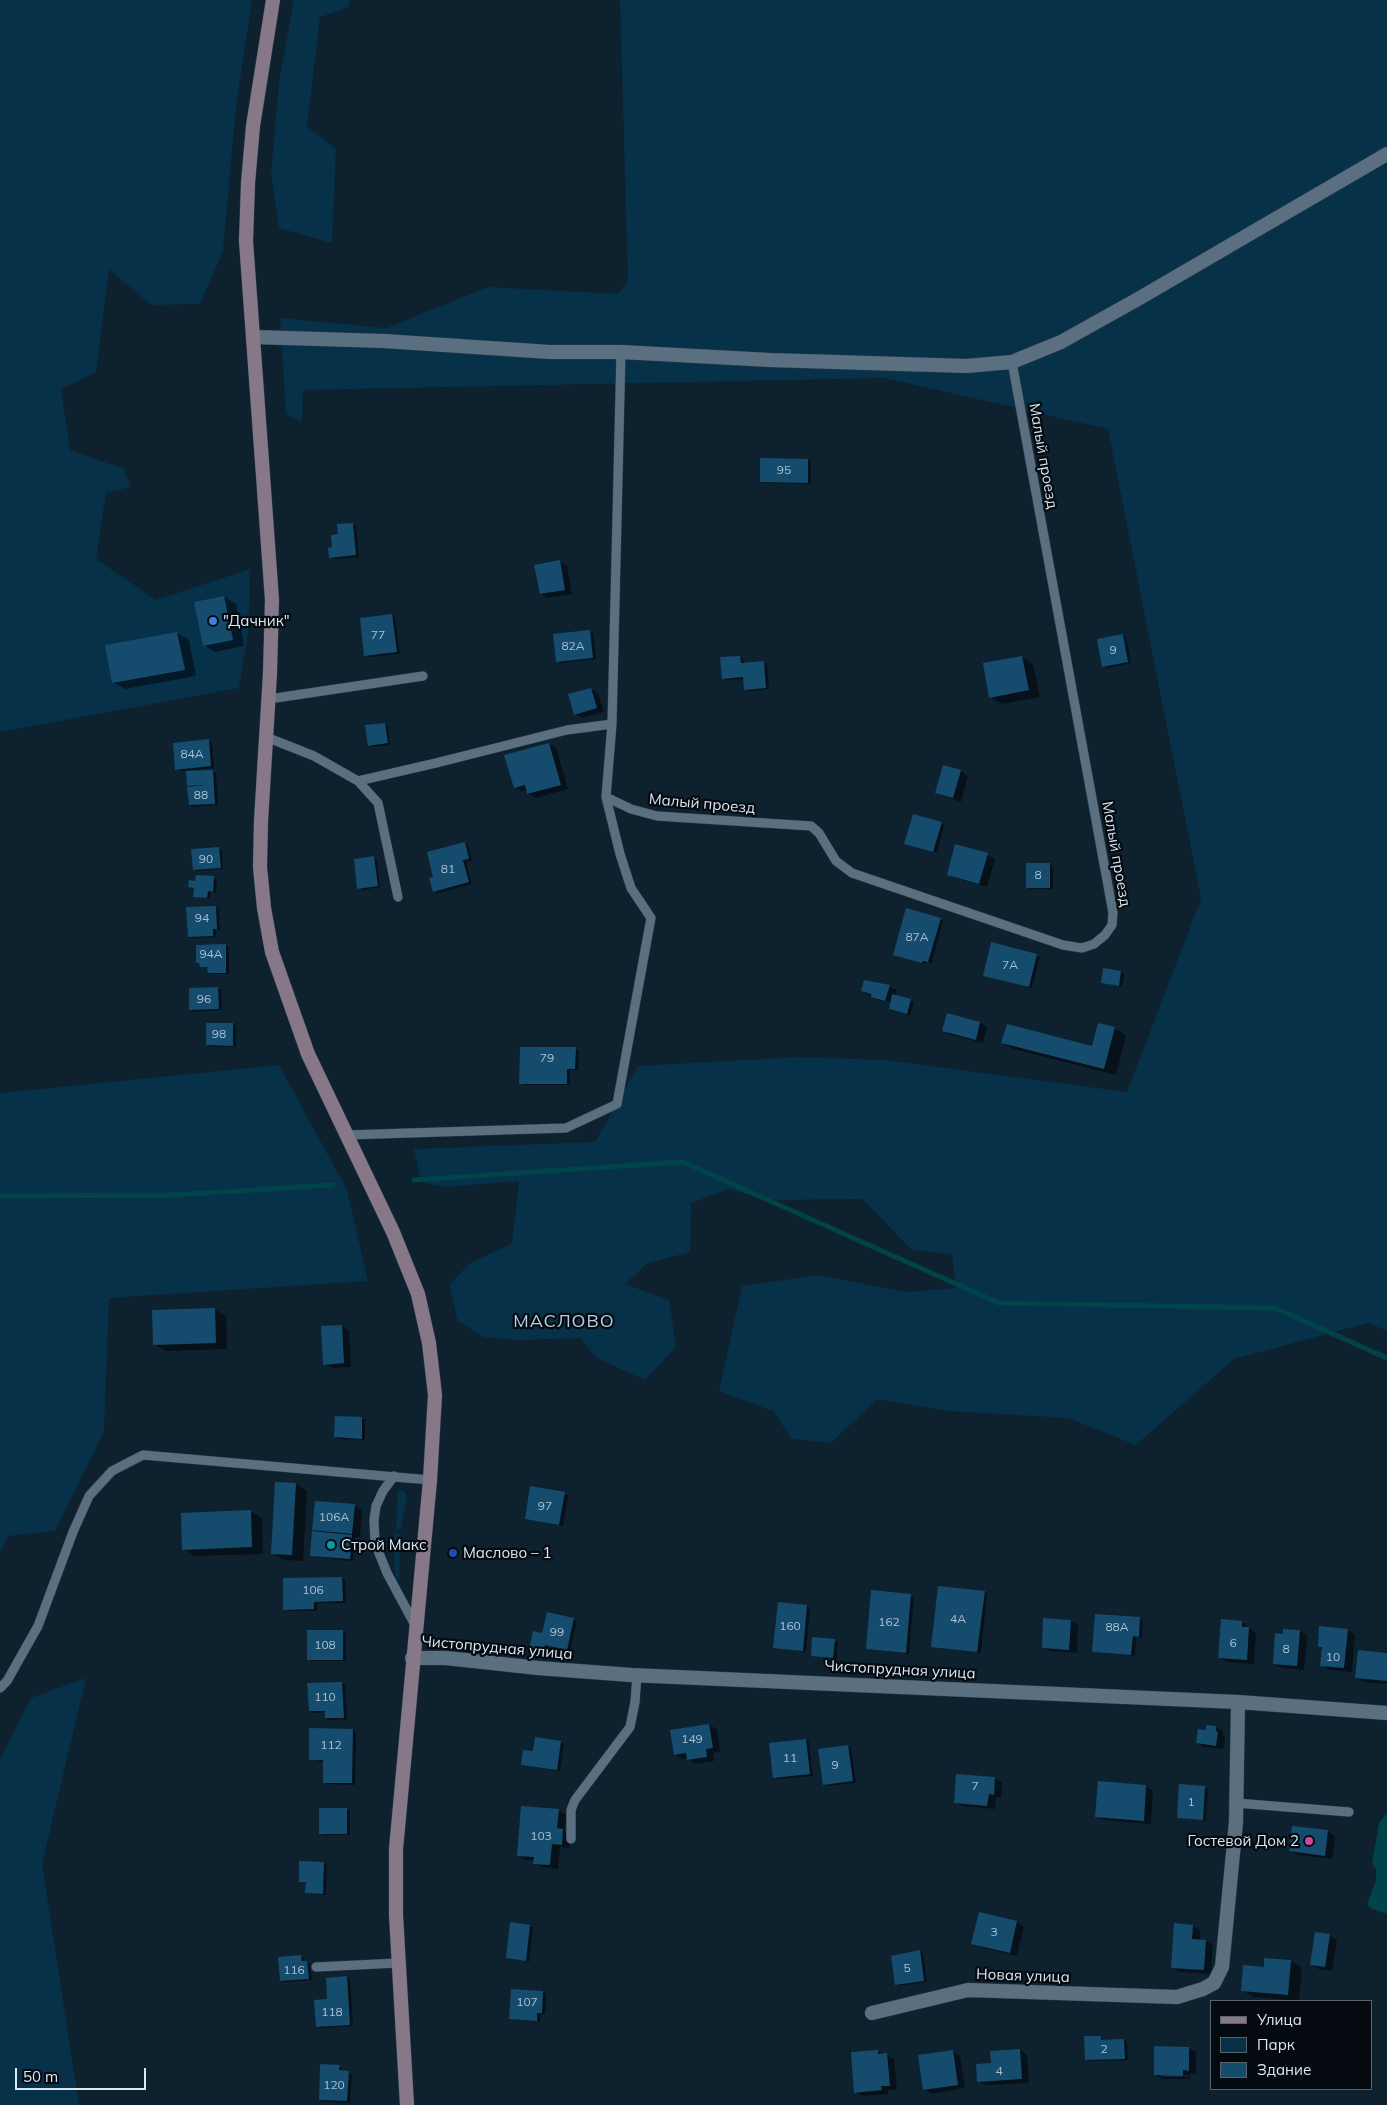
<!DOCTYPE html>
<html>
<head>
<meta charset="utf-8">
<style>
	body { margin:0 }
	#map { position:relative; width:1387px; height:2105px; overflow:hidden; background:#0e212f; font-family:Mulish,sans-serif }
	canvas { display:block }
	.legend { position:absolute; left:1210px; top:2000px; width:162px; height:90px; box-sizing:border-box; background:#040a10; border:1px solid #5a636a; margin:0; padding:6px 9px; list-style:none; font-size:15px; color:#dce8f1 }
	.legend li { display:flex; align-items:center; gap:10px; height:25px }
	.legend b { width:25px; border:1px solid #5a636a }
	.scale { position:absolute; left:15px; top:2068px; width:131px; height:22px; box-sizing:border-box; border:2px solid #dce8f1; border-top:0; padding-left:6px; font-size:15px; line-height:18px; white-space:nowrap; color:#dce8f1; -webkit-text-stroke:4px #040a10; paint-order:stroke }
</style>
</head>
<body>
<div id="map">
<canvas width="1387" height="2105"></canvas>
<ul class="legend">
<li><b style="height:6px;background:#867888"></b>Улица</li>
<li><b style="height:14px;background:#073049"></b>Парк</li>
<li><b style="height:14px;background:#154c6e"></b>Здание</li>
</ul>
<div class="scale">50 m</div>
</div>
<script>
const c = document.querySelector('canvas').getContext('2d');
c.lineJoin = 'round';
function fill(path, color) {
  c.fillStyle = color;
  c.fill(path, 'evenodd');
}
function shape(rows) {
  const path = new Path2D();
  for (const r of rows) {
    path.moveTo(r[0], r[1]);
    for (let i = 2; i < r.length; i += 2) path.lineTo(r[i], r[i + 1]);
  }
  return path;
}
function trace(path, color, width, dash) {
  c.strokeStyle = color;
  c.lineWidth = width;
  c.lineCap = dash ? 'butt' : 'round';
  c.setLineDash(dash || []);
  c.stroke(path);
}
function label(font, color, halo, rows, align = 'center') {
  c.font = font + ' Mulish,sans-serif';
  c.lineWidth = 4.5;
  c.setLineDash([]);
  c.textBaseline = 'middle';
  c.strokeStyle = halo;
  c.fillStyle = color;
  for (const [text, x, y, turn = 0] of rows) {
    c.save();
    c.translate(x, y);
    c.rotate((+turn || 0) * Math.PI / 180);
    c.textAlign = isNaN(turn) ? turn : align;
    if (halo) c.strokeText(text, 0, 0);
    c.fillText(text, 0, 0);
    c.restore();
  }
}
const green = shape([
	[0,0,252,0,236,106,223,251,200,304,151,305,109,269,96,372,61,389,70,450,124,469,131,487,106,493,96,559,156,600,250,569,249,626,239,688,0,732],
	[294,0,350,0,349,7,320,17,307,127,336,149,332,243,279,228,271,173,279,82],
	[620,0,1387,0,1387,1331,1368,1323,1234,1359,1136,1445,1068,1418,948,1411,877,1399,831,1443,792,1439,773,1411,719,1391,742,1286,818,1275,907,1292,956,1288,952,1254,912,1250,862,1199,768,1200,729,1189,691,1203,690,1252,648,1263,625,1284,669,1300,676,1347,645,1380,596,1358,581,1338,518,1340,484,1337,458,1321,449,1285,469,1264,512,1243,519,1181,445,1187,421,1182,414,1149,595,1142,638,1066,798,1057,885,1060,1127,1092,1201,899,1108,429,885,378,303,390,302,422,286,414,280,318,387,328,488,287,618,294,628,280],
	[279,1065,347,1190,368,1281,109,1298,104,1431,55,1531,8,1536,0,1552,0,1093],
	[400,1490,404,1491,407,1496,401,1529,396,1529,398,1491],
	[395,1533,401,1534,399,1580,396,1576,394,1564],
	[86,1678,42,1864,79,2105,0,2105,0,1759,31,1698]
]);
const water = shape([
	[1385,1815,1387,1815,1387,1914,1370,1908,1367,1904,1376,1880,1376,1869,1372,1863,1379,1823]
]);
const shadow = shape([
	[761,460,808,460,811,462,811,484,764,483,761,481],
	[353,524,356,526,359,557,334,559,330,557,339,535],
	[559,561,567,566,572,594,548,598,541,594],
	[224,597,236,604,244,646,215,652,204,645],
	[392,616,395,618,400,654,369,657,366,655],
	[590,631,593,633,596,659,561,663,557,661],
	[177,633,189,640,196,676,125,689,113,682],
	[1123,635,1126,637,1131,663,1107,668,1103,666],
	[740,657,743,659,744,664,764,663,767,664,769,689,749,691,745,689,745,679,727,680,723,678],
	[1022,657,1033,664,1040,697,1002,704,990,697],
	[590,689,598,693,604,712,582,718,575,714],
	[384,724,388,726,390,745,372,747,369,745],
	[209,741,212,743,214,768,189,770,189,772,213,771,216,773,218,805,193,807,190,805,187,770,180,771,177,769],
	[549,744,556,748,568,789,536,798,528,793,527,790,522,791,515,787],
	[961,771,968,776,961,802,936,793],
	[941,823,944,825,937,853,909,845],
	[465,843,468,845,472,860,466,862,472,884,437,893,434,891,435,878],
	[219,849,222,851,223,869,197,871,194,869],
	[987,855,995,859,987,887,956,878,948,874],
	[374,858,377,860,380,887,362,890,358,888],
	[1050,864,1053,866,1053,889,1030,889,1027,887],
	[214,878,217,880,216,893,211,892,210,899,194,896,195,889,189,887,196,882],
	[216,907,219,909,220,930,216,930,216,937,192,938,189,936],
	[940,919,943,921,932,963,926,962,926,964,895,954],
	[992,943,1040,957,1032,988,988,977],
	[225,946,229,947,229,974,212,974,209,973,209,968,201,966],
	[1121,972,1124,974,1122,987,1102,983],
	[889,986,897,990,895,996,914,1002,910,1015,893,1011,890,1009,891,1003,880,997,879,999,885,1002,880,1001,862,991],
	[218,988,221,990,222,1010,194,1012,191,1010],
	[948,1015,980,1023,987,1027,983,1043,951,1035,944,1031],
	[232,1024,236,1026,236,1047,211,1047,208,1045],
	[1114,1028,1126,1035,1116,1075,1014,1049,1002,1043,1093,1047],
	[575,1049,579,1051,578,1070,570,1070,570,1085,524,1085,520,1083],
	[214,1309,226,1316,227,1349,166,1351,154,1344],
	[342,1326,349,1331,351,1367,332,1368,324,1364],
	[336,1417,362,1418,365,1420,365,1440,339,1439,336,1437],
	[296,1484,307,1491,303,1561,284,1560,272,1553],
	[565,1494,568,1496,563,1526,526,1519],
	[355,1506,362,1510,360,1537,355,1537,353,1561,314,1557,311,1555,319,1533,313,1530],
	[250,1511,262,1518,263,1554,195,1556,184,1549],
	[342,1578,345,1580,346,1603,317,1603,317,1611,288,1611,284,1609,284,1579],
	[872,1591,914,1597,909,1654,867,1649],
	[984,1592,987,1594,981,1653,933,1646],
	[807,1606,810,1608,806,1652,774,1647],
	[548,1613,577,1621,570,1651,548,1646,547,1653,534,1650,543,1635],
	[1096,1615,1140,1619,1143,1620,1142,1638,1136,1637,1135,1656,1097,1653,1093,1651],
	[1071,1621,1078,1625,1077,1653,1050,1651,1043,1647],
	[1242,1622,1256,1633,1254,1664,1227,1662,1219,1657],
	[1347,1630,1355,1634,1352,1672,1329,1670,1322,1665,1323,1649,1319,1646],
	[1300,1631,1307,1636,1304,1670,1282,1668,1274,1664,1284,1635],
	[343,1632,346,1633,346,1661,311,1661,308,1659],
	[814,1639,838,1642,837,1659,812,1655],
	[1387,1654,1387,1684,1364,1682,1356,1678],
	[342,1683,345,1685,347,1719,329,1720,326,1718,326,1712,313,1713,310,1711],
	[709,1725,717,1729,720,1752,713,1753,714,1761,696,1764,688,1758,683,1759,675,1755,671,1731],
	[1216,1727,1223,1731,1223,1736,1225,1737,1223,1749,1205,1747,1197,1743,1207,1731],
	[353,1730,356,1732,355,1785,327,1784,324,1782,324,1762,310,1759],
	[806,1740,809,1742,813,1776,778,1779,774,1777],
	[560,1742,564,1744,560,1771,522,1765,534,1753],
	[848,1746,851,1748,856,1783,827,1786,824,1784],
	[957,1775,995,1778,1002,1783,1001,1798,996,1797,995,1809,962,1806,955,1802],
	[1146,1786,1153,1791,1151,1824,1104,1820,1096,1816],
	[1205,1787,1208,1789,1206,1821,1179,1818],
	[347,1809,350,1811,350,1835,324,1835,320,1833],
	[558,1810,566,1815,564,1831,571,1834,569,1848,560,1847,558,1869,542,1867,534,1863,535,1860,526,1860,518,1855],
	[1328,1831,1335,1836,1332,1859,1298,1855,1290,1850],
	[324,1863,327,1865,326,1895,310,1894,306,1892,307,1883,300,1881],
	[979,1913,1017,1922,1024,1927,1017,1956,980,1947,972,1943],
	[530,1926,533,1928,529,1962,508,1958],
	[1193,1926,1200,1930,1200,1941,1206,1941,1213,1945,1211,1974,1180,1972,1173,1968],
	[1316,1933,1330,1935,1337,1940,1332,1971,1319,1969,1311,1965],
	[920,1951,923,1953,927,1982,899,1986,896,1984],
	[301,1957,304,1958,305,1962,310,1964,312,1980,284,1982,281,1981],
	[1291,1961,1302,1968,1299,2001,1254,1997,1242,1990,1265,1968],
	[347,1977,350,1979,353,2026,321,2028,317,2026],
	[513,1990,543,1992,546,1994,545,2014,541,2014,540,2022,511,2018],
	[1100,2037,1104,2041,1124,2040,1127,2042,1128,2060,1090,2061,1086,2059],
	[1188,2048,1196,2052,1196,2074,1190,2074,1190,2079,1163,2079,1155,2075],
	[1161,2074,1189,2075,1189,2077,1161,2077],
	[1020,2050,1027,2055,1029,2083,986,2085,978,2081,992,2064],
	[877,2051,894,2059,897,2090,888,2090,889,2094,863,2096,855,2092],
	[952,2051,960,2056,965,2088,932,2094,924,2089],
	[339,2066,342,2068,342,2072,352,2074,350,2103,324,2102,320,2100]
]);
const stream = shape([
	[414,1180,683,1162,999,1303,1275,1308,1387,1358],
	[0,1196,174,1195,333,1185]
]);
const building = shape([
	[760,458,808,459,808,483,760,482],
	[353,523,356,555,329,558,328,548,332,547,331,535,338,534,337,524],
	[560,560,565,590,540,594,534,565],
	[224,596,233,640,203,646,194,602],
	[392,614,397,652,364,656,360,618],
	[590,630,593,658,556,662,553,634],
	[177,632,185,670,112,683,105,645],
	[1123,634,1128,662,1102,667,1097,639],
	[740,656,741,663,764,661,766,688,744,690,743,677,722,679,720,657],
	[1022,656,1029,690,989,698,983,663],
	[591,688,597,708,574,715,568,694],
	[385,723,388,743,368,746,365,725],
	[209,739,211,766,175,770,173,743],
	[549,743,561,785,527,794,525,785,514,788,504,755],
	[943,765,961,770,953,798,935,793],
	[213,770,215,804,189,805,187,787,205,785,187,786,186,771],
	[913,814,942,822,933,852,904,844],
	[465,842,469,859,463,860,469,882,433,892,429,878,433,877,427,852],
	[955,844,988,853,979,884,947,875],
	[219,847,221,868,193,870,191,849],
	[374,856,378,886,357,889,354,859],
	[1026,863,1050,863,1050,888,1026,888],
	[196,875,214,876,213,892,208,891,207,898,193,897,194,888,188,887,189,880,195,881],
	[216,906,217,929,213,929,213,936,188,937,186,907],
	[906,908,941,918,928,962,923,961,922,963,893,955],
	[991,942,1037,954,1029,987,983,976],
	[226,944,226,973,208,973,207,967,200,967,199,963,196,963,196,945],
	[1103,968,1121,971,1119,986,1101,983],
	[864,980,890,985,885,1001,871,997,871,994,861,991],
	[218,987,219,1009,189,1010,189,988],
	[892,994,911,999,907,1014,889,1009],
	[947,1013,980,1022,976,1040,942,1031],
	[206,1023,233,1023,233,1046,206,1045],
	[1098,1023,1115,1027,1104,1069,1001,1043,1007,1024,1092,1046],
	[520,1047,576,1047,575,1069,567,1069,567,1084,519,1084],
	[215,1308,216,1343,153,1345,152,1310],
	[342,1325,344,1363,323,1365,321,1326],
	[335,1416,362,1417,362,1439,334,1437],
	[275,1482,296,1483,292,1555,271,1554],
	[530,1486,565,1492,559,1525,525,1519],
	[315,1501,355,1504,352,1534,312,1530],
	[251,1510,252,1547,182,1550,181,1513],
	[312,1531,352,1535,350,1559,310,1556],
	[342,1577,343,1601,314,1602,314,1609,283,1610,283,1578],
	[938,1586,985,1591,977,1652,931,1647],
	[871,1590,911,1594,906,1653,866,1649],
	[778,1602,807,1605,803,1651,773,1648],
	[547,1612,574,1618,567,1650,545,1645,543,1652,529,1649,533,1631,542,1633],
	[1095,1614,1140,1617,1139,1637,1133,1636,1131,1655,1092,1652],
	[1043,1618,1071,1620,1069,1650,1042,1648],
	[1221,1619,1242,1621,1242,1627,1249,1627,1247,1660,1218,1658],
	[1319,1626,1348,1629,1344,1668,1320,1666,1322,1647,1318,1647],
	[1283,1629,1300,1630,1297,1666,1273,1664,1275,1633,1283,1634],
	[307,1630,343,1630,343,1660,307,1660],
	[812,1637,835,1639,833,1658,811,1656],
	[1358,1650,1387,1653,1387,1681,1355,1678],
	[342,1682,344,1718,325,1718,325,1711,309,1711,307,1683],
	[709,1724,713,1748,706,1749,707,1757,687,1760,686,1753,674,1755,670,1730],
	[1206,1725,1216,1726,1216,1731,1218,1732,1216,1746,1196,1743,1198,1729,1206,1730],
	[309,1728,353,1729,352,1783,323,1783,323,1760,309,1760],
	[535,1737,561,1741,557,1770,521,1765,523,1750,533,1751],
	[806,1739,810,1774,773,1778,769,1743],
	[848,1745,853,1781,823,1785,818,1749],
	[956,1774,995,1777,994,1795,989,1794,987,1806,954,1803],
	[1098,1781,1146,1785,1144,1821,1095,1817],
	[1179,1784,1205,1786,1203,1820,1177,1818],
	[521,1806,559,1809,557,1828,563,1829,562,1845,552,1844,550,1865,533,1864,534,1857,517,1856],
	[319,1808,347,1808,347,1834,319,1834],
	[1292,1826,1328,1830,1325,1856,1289,1851],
	[299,1861,324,1862,323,1894,305,1893,306,1882,299,1882],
	[979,1912,1017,1921,1010,1953,971,1944],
	[510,1922,530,1925,526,1961,506,1958],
	[1174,1923,1193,1925,1192,1939,1206,1940,1204,1970,1171,1968],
	[1315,1932,1330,1934,1325,1967,1310,1965],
	[920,1950,924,1981,895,1985,891,1956],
	[301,1955,302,1961,307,1961,309,1979,280,1981,278,1957],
	[1264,1958,1291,1960,1288,1995,1241,1991,1243,1965,1264,1967],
	[347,1976,350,2025,316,2027,314,2000,327,1999,326,1978],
	[511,1989,543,1991,542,2013,537,2013,537,2021,509,2019],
	[1084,2036,1101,2036,1101,2040,1124,2039,1125,2059,1085,2060],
	[1154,2046,1189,2047,1189,2071,1183,2070,1183,2076,1154,2075],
	[1020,2049,1022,2079,977,2082,976,2064,991,2063,990,2051],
	[878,2050,878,2054,887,2053,890,2086,881,2086,882,2090,854,2093,851,2052],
	[953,2050,958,2085,923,2090,918,2055],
	[320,2064,340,2065,339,2070,349,2071,347,2101,319,2100]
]);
const service = shape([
	[269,699,423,676],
	[266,737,314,756,358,781,436,763,567,730,612,724],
	[358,781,378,803,398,897],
	[606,797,631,809,657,816,811,826,819,833,836,861,852,873,1063,945,1082,948,1094,944,1105,935,1112,925,1113,913,1012,362],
	[347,1135,566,1128,617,1104,651,918,631,888,620,854,606,797,612,724,621,352],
	[394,1476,383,1491,376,1506,374,1520,375,1543,387,1573,415,1625],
	[0,1688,7,1681,38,1626,73,1532,89,1496,112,1471,143,1455,430,1480],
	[1236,1803,1349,1812],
	[571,1839,571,1810,575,1800,630,1727,635,1702,637,1675],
	[316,1967,398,1963]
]);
const minor = shape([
	[253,337,384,341,550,352,621,352,770,360,966,366,1012,362,1061,342,1138,299,1387,154],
	[412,1658,446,1658,538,1668,631,1675,1238,1702,1387,1713],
	[872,2013,968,1990,1177,1997,1203,1989,1214,1983,1222,1967,1236,1822,1238,1702]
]);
const secondary = shape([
	[273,0,253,126,248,183,246,241,272,600,270,673,261,821,260,867,264,908,272,952,308,1054,393,1232,418,1294,429,1343,435,1395,430,1480,396,1849,396,1915,407,2105]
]);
const markers = [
	[213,621,5,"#3f7fe0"],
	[331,1545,5,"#0f9aa8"],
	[453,1553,5,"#1a4fb4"],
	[1309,1841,5,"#d1479c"]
];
const numberNames = [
	["95",784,470],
	["77",378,635],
	["82А",573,646],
	["9",1113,650],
	["84А",192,754],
	["88",201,795],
	["90",206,859],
	["81",448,869],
	["8",1038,875],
	["94",202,918],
	["87А",917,937],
	["94А",211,954],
	["7А",1010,965],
	["96",204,999],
	["98",219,1034],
	["79",547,1058],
	["97",545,1506],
	["106А",334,1517],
	["106",313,1590],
	["4А",958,1619],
	["162",889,1622],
	["160",790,1626],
	["88А",1117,1627],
	["99",557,1632],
	["6",1233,1643],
	["108",325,1645],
	["8",1286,1649],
	["10",1333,1657],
	["110",325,1697],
	["149",692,1739],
	["112",331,1745],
	["11",790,1758],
	["9",835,1765],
	["7",975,1786],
	["1",1191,1802],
	["103",541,1836],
	["3",994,1932],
	["5",907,1968],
	["116",294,1970],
	["107",527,2002],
	["118",332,2012],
	["2",1104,2049],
	["4",999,2071],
	["120",334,2085]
];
const streetNames = [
	["Малый проезд",1043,456,80],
	["Малый проезд",702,804,5],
	["Малый проезд",1116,854,80],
	["Чистопрудная улица",497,1648,5],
	["Чистопрудная улица",900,1670,3],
	["Новая улица",1023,1976,2]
];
const poiNames = [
	["\"Дачник\"",223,621],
	["Строй Макс",341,1545],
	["Маслово – 1",463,1553],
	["Гостевой Дом 2",1299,1841,"right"]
];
const quarterNames = [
	["МАСЛОВО",564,1322]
];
fill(green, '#073049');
fill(water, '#004349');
fill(shadow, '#0007');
trace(stream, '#004349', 5);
fill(building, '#154c6e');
trace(service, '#303b46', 10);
trace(minor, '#303b46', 15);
trace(secondary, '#303b46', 15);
trace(service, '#5a7080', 9);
trace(minor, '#5a7080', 14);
trace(secondary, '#867888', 14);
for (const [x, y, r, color] of markers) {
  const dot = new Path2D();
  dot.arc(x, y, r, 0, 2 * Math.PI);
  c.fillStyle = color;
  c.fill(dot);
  trace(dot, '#040a10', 2);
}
label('12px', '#aac1d0', null, numberNames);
label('15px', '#dce8f1', '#040a10', streetNames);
label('15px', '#dce8f1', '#040a10', poiNames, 'left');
c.letterSpacing = '1px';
label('18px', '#b6cee0', '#040a10', quarterNames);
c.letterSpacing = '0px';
</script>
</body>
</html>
